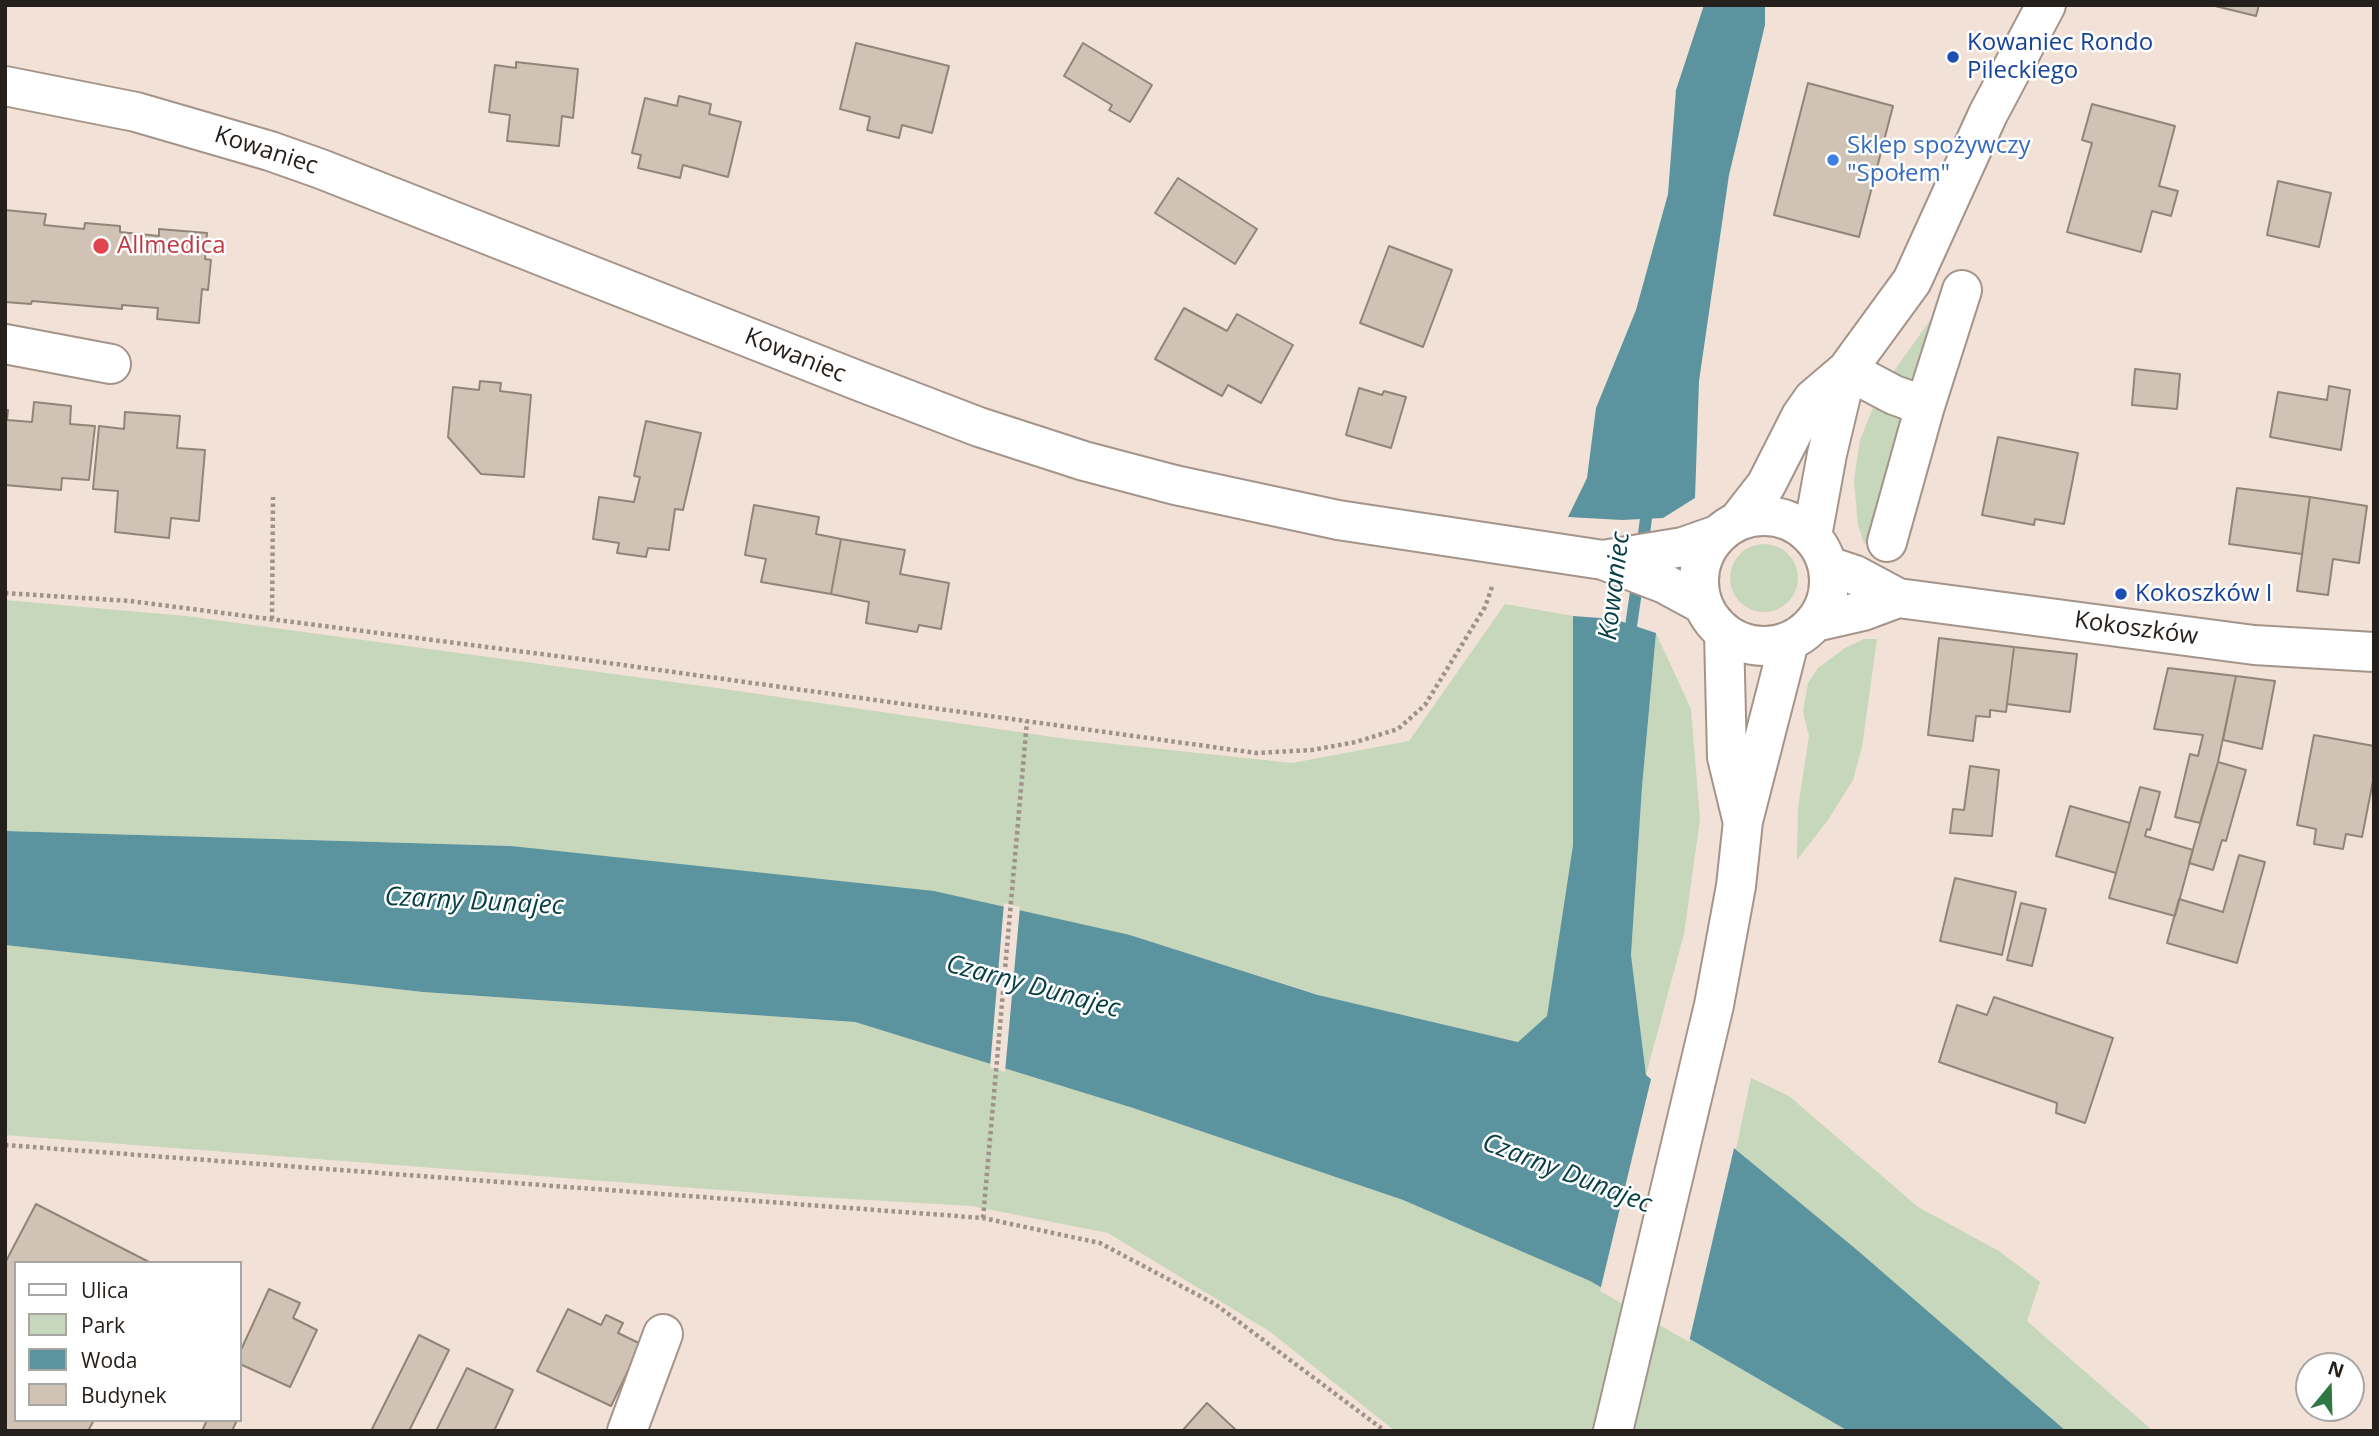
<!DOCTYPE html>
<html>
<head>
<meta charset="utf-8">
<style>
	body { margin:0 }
	#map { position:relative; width:2379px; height:1436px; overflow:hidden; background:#f2e1d6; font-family:"Open Sans",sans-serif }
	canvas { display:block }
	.frame { position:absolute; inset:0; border:7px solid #26201c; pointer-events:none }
	.legend { position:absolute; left:14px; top:1261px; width:228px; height:161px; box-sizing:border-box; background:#fff; border:2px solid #a8a6a4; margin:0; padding:9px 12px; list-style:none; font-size:21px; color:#26201c }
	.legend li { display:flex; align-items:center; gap:14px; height:35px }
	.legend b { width:35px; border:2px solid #a8a6a4 }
	.north { position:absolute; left:2295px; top:1352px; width:70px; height:70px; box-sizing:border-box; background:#fff; border:2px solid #a8a6a4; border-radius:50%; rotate:19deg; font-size:19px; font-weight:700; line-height:28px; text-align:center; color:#26201c }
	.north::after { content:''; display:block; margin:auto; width:24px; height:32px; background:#307743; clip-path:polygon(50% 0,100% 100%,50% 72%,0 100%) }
</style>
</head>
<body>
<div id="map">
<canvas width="2379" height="1436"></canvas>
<div class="frame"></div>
<ul class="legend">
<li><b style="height:9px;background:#fff"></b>Ulica</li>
<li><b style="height:19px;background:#c7d7bb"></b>Park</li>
<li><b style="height:19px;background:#5b949e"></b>Woda</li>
<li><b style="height:19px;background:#d0c3b5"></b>Budynek</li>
</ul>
<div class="north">N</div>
</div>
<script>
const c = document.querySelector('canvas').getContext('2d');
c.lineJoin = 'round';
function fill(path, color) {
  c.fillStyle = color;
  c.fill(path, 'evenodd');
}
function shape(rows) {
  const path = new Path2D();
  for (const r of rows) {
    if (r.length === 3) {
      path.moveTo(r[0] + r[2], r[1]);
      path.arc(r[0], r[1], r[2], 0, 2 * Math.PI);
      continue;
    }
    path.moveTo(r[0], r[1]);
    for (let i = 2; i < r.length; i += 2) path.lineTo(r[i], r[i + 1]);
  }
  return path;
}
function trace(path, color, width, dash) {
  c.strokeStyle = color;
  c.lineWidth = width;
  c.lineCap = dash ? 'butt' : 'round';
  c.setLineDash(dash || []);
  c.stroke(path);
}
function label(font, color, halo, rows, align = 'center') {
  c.font = font + ' "Open Sans",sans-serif';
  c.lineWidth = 5;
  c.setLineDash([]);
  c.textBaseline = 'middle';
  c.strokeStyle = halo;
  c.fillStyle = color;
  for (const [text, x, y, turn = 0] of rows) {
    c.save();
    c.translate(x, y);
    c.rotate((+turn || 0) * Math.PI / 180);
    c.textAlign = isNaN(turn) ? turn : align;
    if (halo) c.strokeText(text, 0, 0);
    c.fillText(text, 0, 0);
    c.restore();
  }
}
const green = shape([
	[1939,308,1919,389,1891,375],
	[1873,408,1911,413,1869,545,1864,543,1858,525,1854,480,1860,440],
	[1764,578,34],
	[5,600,186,616,717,688,1067,739,1292,763,1409,741,1505,604,1573,616,1573,845,1547,1016,1519,1042,1326,997,1130,935,511,846,5,831],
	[1656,633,1691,709,1700,819,1684,934,1646,1075,1631,955,1642,787],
	[1864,639,1877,639,1862,747,1853,780,1828,820,1797,860,1798,808,1809,736,1803,712,1808,683,1818,668,1845,648],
	[5,945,423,992,855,1022,1133,1108,1403,1200,1590,1281,1848,1431,1395,1431,1269,1331,1108,1233,972,1206,799,1196,5,1135],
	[1751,1078,1789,1096,1918,1207,1999,1251,2040,1282,2027,1321,2153,1431,2066,1431,1736,1149]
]);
const water = shape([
	[1704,5,1765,5,1765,25,1729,175,1699,381,1695,498,1663,518,1622,520,1568,517,1587,478,1596,408,1636,310,1668,194,1676,90],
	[1573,616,1614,619,1656,633,1642,787,1631,955,1646,1075,1857,1250,2066,1431,1848,1431,1590,1281,1403,1200,1133,1108,855,1022,423,992,5,945,5,831,511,846,934,891,1130,935,1318,995,1518,1042,1547,1016,1573,845]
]);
const pier = shape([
	[1004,903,1020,907,1005,1072,990,1067],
	[1652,1075,1735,1144,1689,1342,1600,1291]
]);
const stream = shape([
	[1642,550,1648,502],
	[1629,640,1638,578]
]);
const building = shape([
	[2211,5,2259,5,2256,16,2211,5],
	[856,43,949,66,932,133,902,125,899,138,867,130,870,117,840,109,856,43],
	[1083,43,1152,85,1130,122,1109,110,1112,105,1064,76,1083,43],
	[516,62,578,69,573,118,562,116,559,146,507,141,510,115,489,112,495,65,516,68,516,62],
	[1808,83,1893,106,1859,237,1774,215,1808,83],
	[679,96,711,104,709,114,741,122,728,177,683,165,680,178,638,168,641,155,632,153,645,98,677,106,679,96],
	[2092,104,2175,126,2159,186,2178,191,2171,216,2152,211,2141,252,2067,232,2092,143,2082,140,2092,104],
	[1178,178,1257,229,1235,264,1155,213,1178,178],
	[2278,181,2331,193,2319,247,2267,235,2278,181],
	[5,210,46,214,44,225,84,229,85,223,120,226,120,232,159,236,159,229,207,233,205,259,211,260,208,290,202,289,199,323,157,319,158,308,122,305,122,309,32,301,31,304,5,302,5,210],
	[1389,246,1452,270,1423,347,1360,323,1389,246],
	[1184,308,1227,331,1237,314,1293,345,1261,403,1228,385,1222,396,1155,359,1184,308],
	[2135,369,2180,374,2177,409,2132,405,2135,369],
	[480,381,501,383,500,391,531,395,524,477,481,474,448,437,453,387,479,390,480,381],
	[2329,386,2350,390,2341,450,2270,437,2278,392,2327,400,2329,386],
	[1359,388,1382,395,1384,391,1406,397,1391,448,1346,435,1359,388],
	[34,402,71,406,70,424,95,426,89,480,62,478,61,490,5,485,5,410,8,410,7,420,32,422,34,402],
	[125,412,180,416,177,448,205,450,199,521,171,518,169,538,115,532,118,491,93,489,99,426,124,429,125,412],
	[646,421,701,433,683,510,675,509,669,550,648,548,646,557,617,553,619,543,593,539,599,497,634,502,640,477,634,476,646,421],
	[1998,437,2078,453,2064,524,2035,519,2034,525,1982,515,1998,437],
	[2237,488,2310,497,2302,554,2229,544,2237,488],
	[2310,497,2367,506,2359,563,2333,559,2328,595,2297,591,2310,497],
	[754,505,819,517,816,534,841,539,831,594,761,582,766,559,745,555,754,505],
	[841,539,905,550,900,574,949,583,941,629,919,625,917,632,866,623,869,602,831,594,841,539],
	[1939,638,2014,647,2006,712,1990,710,1990,717,1976,716,1973,741,1928,735,1939,638],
	[2014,647,2077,654,2070,712,2007,704,2014,647],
	[2168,668,2236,676,2218,762,2200,823,2175,817,2190,754,2198,756,2203,735,2154,729,2168,668],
	[2236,676,2275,681,2262,749,2223,740,2236,676],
	[2314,735,2374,746,2374,776,2362,837,2346,834,2343,849,2314,844,2316,829,2297,825,2314,735],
	[2218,762,2246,770,2226,841,2222,840,2213,870,2189,863,2218,762],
	[1970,766,1999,770,1992,836,1950,833,1953,809,1964,810,1970,766],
	[2140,787,2160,792,2150,830,2147,829,2145,836,2193,850,2175,916,2109,898,2140,787],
	[2070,806,2130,823,2116,873,2056,856,2070,806],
	[2239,855,2265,862,2237,963,2167,943,2179,899,2223,912,2239,855],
	[1955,878,2016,892,2002,955,1940,941,1955,878],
	[2021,903,2046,909,2032,966,2007,960,2021,903],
	[1994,997,2113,1038,2085,1123,2056,1113,2057,1103,1939,1062,1957,1005,1987,1015,1994,997],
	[36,1204,151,1263,16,1263,16,1420,94,1420,88,1431,5,1431,5,1263,36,1204],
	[269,1289,300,1303,293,1318,317,1330,290,1387,240,1364,240,1352,269,1289],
	[568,1309,601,1325,606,1315,623,1323,618,1333,641,1344,611,1406,537,1371,568,1309],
	[419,1335,449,1350,409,1431,371,1431,419,1335],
	[467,1368,513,1390,494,1431,436,1431,467,1368],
	[1207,1403,1237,1431,1182,1431,1207,1403],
	[207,1420,237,1420,232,1431,202,1431,207,1420]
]);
const path = shape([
	[5,593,130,601,580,659,1256,753,1312,750,1356,742,1398,729,1425,705,1485,607,1493,584],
	[272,619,273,497],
	[5,1145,983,1218,1100,1243,1215,1304,1385,1431],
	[983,1218,1027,721]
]);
const minor = shape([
	[5,86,136,112,270,151,321,169,859,381,979,427,1084,461,1175,485,1338,520,1603,560,1665,584,1702,604],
	[5,344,111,364],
	[1847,370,1894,395,1925,406],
	[1764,581,65],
	[1738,521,1766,485,1801,416,1813,399,1847,370,1912,281,1988,114,2046,5],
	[1812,536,1827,454,1847,370],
	[1887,542,1925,406,1962,290],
	[1603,560,1683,547,1717,535],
	[1828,566,1855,575,1898,598,2254,645,2374,652],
	[1815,622,1863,611,1898,598],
	[1724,633,1727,757,1742,819],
	[627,1431,663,1334],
	[1613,1431,1714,1005,1736,886,1743,821,1789,642]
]);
const markers = [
	[1953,57,7,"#1a4fb4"],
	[1833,160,7,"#3f7fe0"],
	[101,246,9,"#e0444e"],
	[2121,594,7,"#1a4fb4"]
];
const transitNames = [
	["Kowaniec Rondo",1967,43],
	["Pileckiego",1967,71],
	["Kokoszków I",2135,594]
];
const shopNames = [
	["Sklep spożywczy",1847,146],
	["\"Społem\"",1847,174]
];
const streetNames = [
	["Kowaniec",266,151,18],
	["Kowaniec",795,356,22],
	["Kokoszków",2136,629,8]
];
const healthNames = [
	["Allmedica",117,246]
];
const waterNames = [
	["Kowaniec",1615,586,-83],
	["Czarny Dunajec",474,902,3],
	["Czarny Dunajec",1033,987,15],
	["Czarny Dunajec",1567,1174,21]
];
fill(green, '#c7d7bb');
fill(water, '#5b949e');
fill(pier, '#f2e1d6');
trace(stream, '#5b949e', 12);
fill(building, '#d0c3b5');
trace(building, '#918578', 2);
trace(minor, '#a4948a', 42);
trace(path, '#9e928a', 4.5, [3.5, 3.5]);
trace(minor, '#fff', 38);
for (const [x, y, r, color] of markers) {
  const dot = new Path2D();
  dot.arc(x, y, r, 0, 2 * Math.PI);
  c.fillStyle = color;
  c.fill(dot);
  trace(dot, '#fff', 2.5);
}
label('24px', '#164399', '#fff', transitNames, 'left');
label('24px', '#366cbe', '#fff', shopNames, 'left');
label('24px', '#26201c', '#fff', streetNames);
label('24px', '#be3a42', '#fff', healthNames, 'left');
label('italic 26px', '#063e46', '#fff', waterNames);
</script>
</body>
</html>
